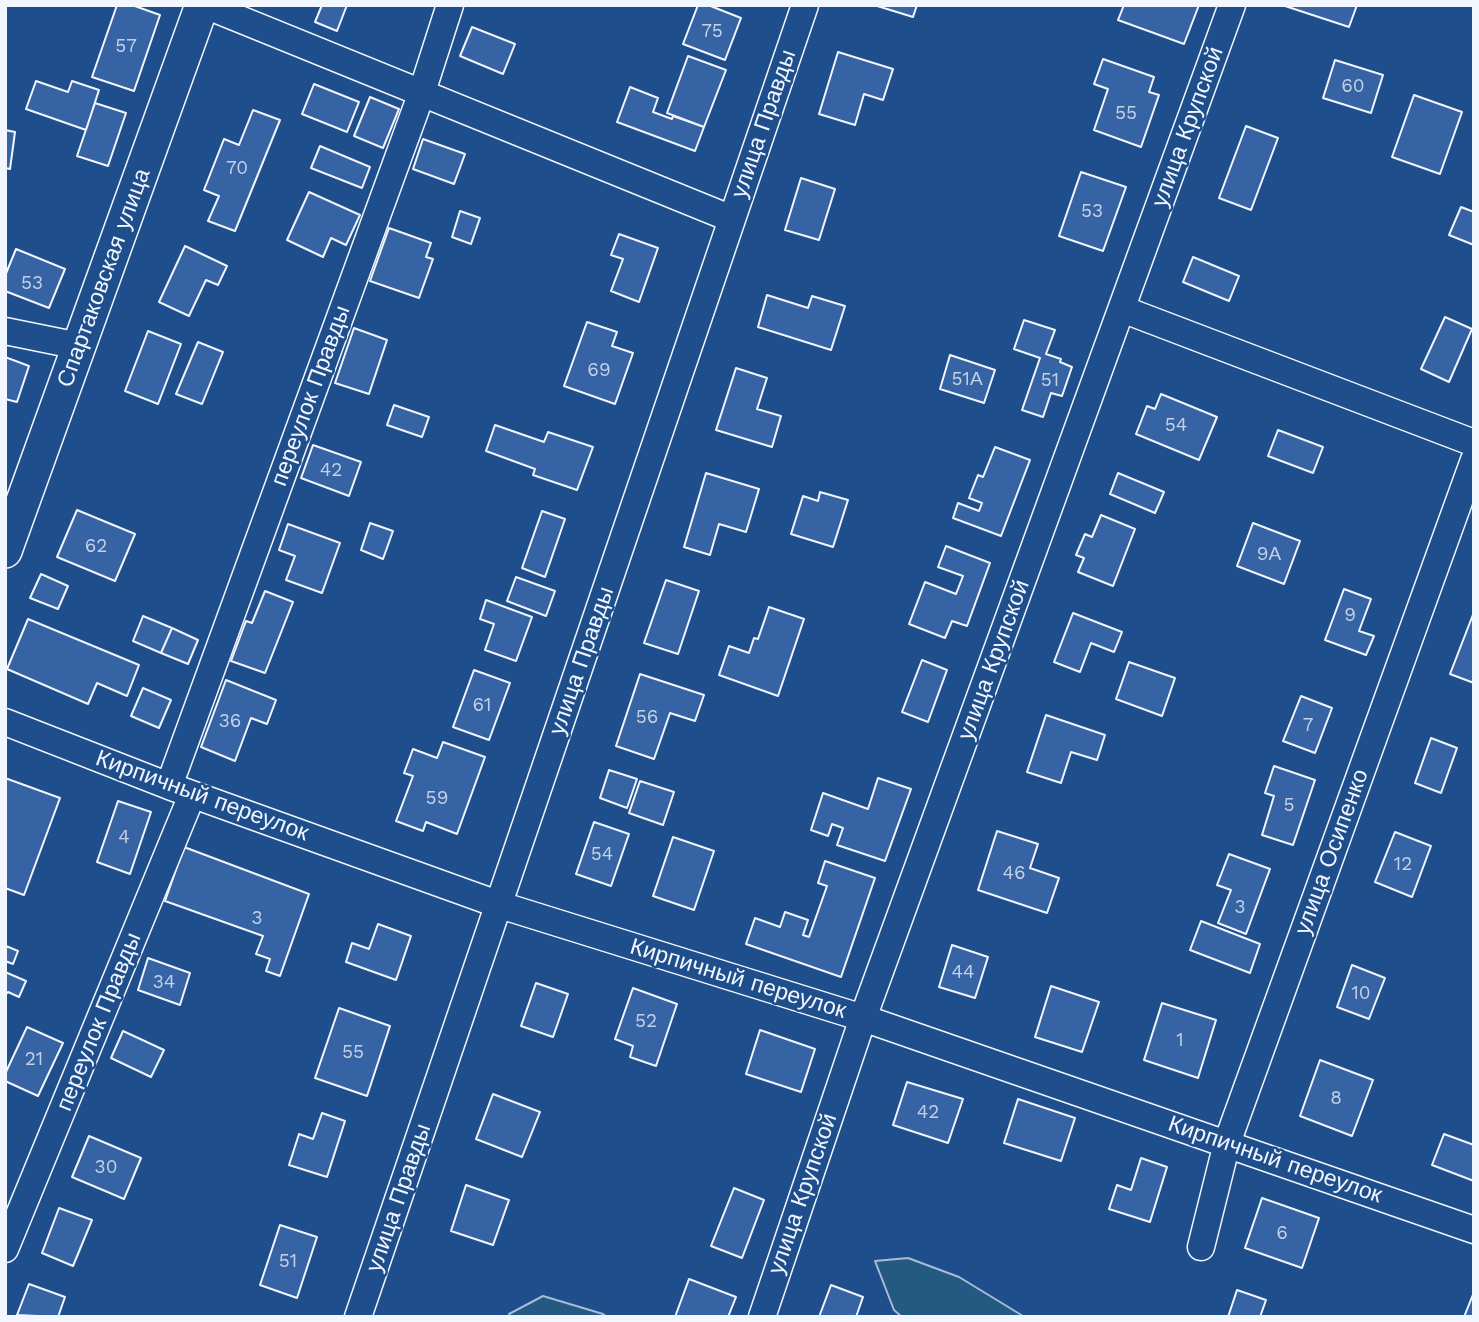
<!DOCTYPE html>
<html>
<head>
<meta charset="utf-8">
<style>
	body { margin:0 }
	#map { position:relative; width:1479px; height:1322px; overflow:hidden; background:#1f4e8c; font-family:"Work Sans",sans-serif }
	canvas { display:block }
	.frame { position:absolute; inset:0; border:7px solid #f2f6ff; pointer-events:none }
</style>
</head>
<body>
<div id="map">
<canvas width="1479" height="1322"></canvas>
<div class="frame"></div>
</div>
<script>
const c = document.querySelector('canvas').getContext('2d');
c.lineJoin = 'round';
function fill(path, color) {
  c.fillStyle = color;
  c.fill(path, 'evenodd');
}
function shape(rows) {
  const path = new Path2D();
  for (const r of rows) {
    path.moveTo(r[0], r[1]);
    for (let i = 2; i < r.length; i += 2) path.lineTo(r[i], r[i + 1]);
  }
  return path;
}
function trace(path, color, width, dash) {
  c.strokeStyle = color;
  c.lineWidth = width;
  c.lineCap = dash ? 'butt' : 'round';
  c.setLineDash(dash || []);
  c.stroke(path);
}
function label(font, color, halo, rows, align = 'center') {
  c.font = font + ' "Work Sans",sans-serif';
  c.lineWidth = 5;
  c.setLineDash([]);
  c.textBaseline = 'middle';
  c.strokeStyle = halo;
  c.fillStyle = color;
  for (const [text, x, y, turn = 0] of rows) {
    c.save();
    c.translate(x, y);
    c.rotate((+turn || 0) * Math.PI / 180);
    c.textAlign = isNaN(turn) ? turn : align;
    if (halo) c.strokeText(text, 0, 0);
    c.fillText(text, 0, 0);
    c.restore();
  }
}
const green = shape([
	[908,1258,959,1277,1023,1316,1073,1317,902,1317,894,1310,875,1261,908,1258],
	[543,1296,603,1314,607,1317,510,1317,509,1314,543,1296]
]);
const building = shape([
	[117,5,132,5,160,15,134,91,92,77,117,5],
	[322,5,347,5,337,31,315,22,322,5],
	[698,5,708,5,741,18,725,60,683,44,698,5],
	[874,5,917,5,913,17,874,5],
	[1124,5,1163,6,1199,5,1184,44,1118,20,1124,5],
	[1282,5,1357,5,1349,27,1282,5],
	[472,27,515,44,503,74,460,56,472,27],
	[838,52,893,69,883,100,864,94,855,125,819,114,838,52],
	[688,56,726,70,704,127,667,113,688,56],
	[1103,59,1154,77,1149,92,1159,95,1141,147,1094,130,1108,89,1094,84,1103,59],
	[1335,60,1383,75,1371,113,1323,98,1335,60],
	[36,81,68,92,72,81,99,90,86,130,26,109,36,81],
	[314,84,359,102,347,132,302,114,314,84],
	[630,87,658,98,653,112,672,119,673,116,704,127,695,151,617,122,630,87],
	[1414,95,1462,112,1440,174,1392,157,1414,95],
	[370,97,399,109,383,148,354,136,370,97],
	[95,103,126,113,108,166,77,156,95,103],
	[253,110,280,120,235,231,208,221,219,196,204,190,224,139,239,145,253,110],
	[1246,126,1278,138,1251,210,1219,198,1246,126],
	[5,130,15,132,10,169,5,168,5,130],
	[423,139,465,154,454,184,413,169,423,139],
	[320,146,370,167,362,188,311,168,320,146],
	[1081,172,1126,187,1103,251,1059,236,1081,172],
	[801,178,835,189,819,240,785,230,801,178],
	[309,192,360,215,346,245,331,238,323,257,287,240,309,192],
	[1461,207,1474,212,1474,245,1449,235,1461,207],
	[460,211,480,218,471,244,452,237,460,211],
	[389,228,431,243,426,257,433,259,419,298,370,281,389,228],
	[619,234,658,248,639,302,611,291,623,259,611,255,619,234],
	[185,246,227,266,218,285,206,280,189,316,159,302,185,246],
	[16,249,65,269,49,308,5,291,5,276,16,249],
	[1193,257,1239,276,1229,301,1183,282,1193,257],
	[767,295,808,308,812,296,845,306,831,350,758,327,767,295],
	[1445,317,1472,329,1449,382,1421,369,1445,317],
	[1024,320,1055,330,1046,354,1061,359,1060,362,1072,367,1062,396,1051,393,1043,417,1022,410,1040,358,1014,349,1024,320],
	[587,322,617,332,612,346,633,353,615,404,564,386,587,322],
	[354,328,387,340,369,394,335,383,354,328],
	[148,331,181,344,158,404,125,391,148,331],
	[198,342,223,352,202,404,176,394,198,342],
	[950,355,995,370,984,403,940,389,950,355],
	[5,357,29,366,17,402,5,399,5,357],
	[736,368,767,378,757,409,781,416,772,447,716,430,736,368],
	[1161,394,1217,417,1199,460,1136,434,1147,406,1155,409,1161,394],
	[394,405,429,417,422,437,387,425,394,405],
	[495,425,544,442,548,432,593,447,577,490,533,475,535,469,486,451,495,425],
	[1278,430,1323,447,1313,473,1268,456,1278,430],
	[313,445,361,462,349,496,301,478,313,445],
	[995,447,1030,460,1001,536,953,518,958,503,979,511,982,503,969,498,978,475,983,477,995,447],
	[706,473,759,489,746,532,719,524,710,555,684,547,706,473],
	[1118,473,1164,492,1155,513,1110,494,1118,473],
	[820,492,848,500,833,547,791,534,803,496,818,501,820,492],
	[77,510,135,534,115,581,57,557,77,510],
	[542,511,565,519,545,577,522,568,542,511],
	[1101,515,1135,529,1113,586,1078,572,1084,558,1076,555,1085,534,1092,537,1101,515],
	[370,523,393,531,383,559,361,550,370,523],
	[1253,523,1300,541,1284,584,1237,566,1253,523],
	[288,524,340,543,322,593,286,580,295,556,279,550,288,524],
	[946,546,990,563,967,626,952,621,945,638,909,624,925,582,956,594,963,576,938,567,946,546],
	[41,574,68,586,58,609,30,598,41,574],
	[516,577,555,591,546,616,507,601,516,577],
	[666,580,699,591,678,654,644,643,666,580],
	[1344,589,1371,599,1359,631,1374,636,1366,655,1325,640,1344,589],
	[265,591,293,602,265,673,231,661,246,621,252,623,265,591],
	[486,600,532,617,516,661,485,650,494,624,480,619,486,600],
	[769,607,804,619,778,696,719,675,729,646,749,653,754,638,758,639,769,607],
	[1474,612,1474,683,1450,674,1474,612],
	[1073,613,1122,632,1114,652,1091,643,1080,672,1054,662,1073,613],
	[143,616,172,628,161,653,133,641,143,616],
	[28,619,139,665,127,696,97,683,88,704,7,669,28,619],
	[172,628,198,640,188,664,161,653,172,628],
	[922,660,947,670,928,722,902,712,922,660],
	[1129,662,1175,678,1162,716,1116,699,1129,662],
	[474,670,510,683,489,740,453,727,474,670],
	[640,674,704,695,695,721,670,713,654,759,616,746,640,674],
	[226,680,276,700,267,724,251,718,235,761,201,747,226,680],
	[143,688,171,700,159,728,131,716,143,688],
	[1301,696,1332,708,1315,753,1283,741,1301,696],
	[1046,715,1105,735,1097,760,1071,752,1061,783,1027,772,1046,715],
	[1431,738,1457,748,1441,793,1415,783,1431,738],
	[443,742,485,757,457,834,426,822,423,831,396,821,413,776,404,773,413,749,437,758,443,742],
	[1274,766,1315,780,1293,845,1262,835,1274,796,1265,793,1274,766],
	[609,770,637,779,627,808,600,798,609,770],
	[5,778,60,798,24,895,5,888,5,778],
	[878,778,911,789,885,861,837,845,843,828,832,824,828,836,811,830,823,793,868,809,878,778],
	[640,781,674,792,663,825,629,813,640,781],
	[118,801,151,812,130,874,97,862,118,801],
	[594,822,629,834,611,886,576,874,594,822],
	[997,831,1038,844,1030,868,1059,878,1047,913,978,890,997,831],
	[1395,832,1431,846,1412,897,1375,882,1395,832],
	[673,837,714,851,694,910,653,896,673,837],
	[184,847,309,894,280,976,266,971,270,959,256,954,263,936,165,901,184,847],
	[1229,854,1270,869,1246,934,1218,923,1231,890,1217,885,1229,854],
	[825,861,875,878,841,977,746,944,755,918,780,927,785,912,808,920,803,935,809,937,827,886,818,883,825,861],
	[1201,921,1260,944,1250,973,1190,950,1201,921],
	[378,924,411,936,396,980,346,962,352,943,369,949,378,924],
	[952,945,988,957,975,998,939,987,952,945],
	[6,946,18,951,13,964,5,961,6,946],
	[148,958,190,973,180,1005,138,990,148,958],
	[1352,965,1385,978,1369,1019,1337,1007,1352,965],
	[5,972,26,981,19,997,8,992,5,995,5,972],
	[536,983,568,994,553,1037,521,1026,536,983],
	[1051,986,1099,1002,1082,1052,1035,1037,1051,986],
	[633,988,677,1004,656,1066,630,1057,633,1046,615,1039,633,988],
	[1162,1003,1216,1020,1198,1078,1144,1060,1162,1003],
	[339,1008,390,1026,367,1096,315,1078,339,1008],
	[27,1027,63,1043,38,1096,5,1081,5,1074,27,1027],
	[760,1030,815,1049,801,1092,746,1074,760,1030],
	[123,1031,164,1050,151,1077,111,1058,123,1031],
	[1320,1060,1373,1080,1352,1136,1300,1116,1320,1060],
	[907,1082,963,1099,948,1143,893,1125,907,1082],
	[493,1094,540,1112,522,1157,476,1139,493,1094],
	[1018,1099,1075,1118,1061,1161,1004,1143,1018,1099],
	[322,1113,345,1121,327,1177,289,1165,299,1134,313,1139,322,1113],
	[1444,1134,1474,1145,1474,1181,1432,1165,1444,1134],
	[89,1136,141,1158,124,1199,72,1177,89,1136],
	[1141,1158,1167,1167,1150,1222,1109,1209,1117,1185,1131,1190,1141,1158],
	[466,1185,509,1200,493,1245,451,1231,466,1185],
	[734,1188,764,1200,742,1258,711,1246,734,1188],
	[1262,1198,1319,1218,1302,1268,1245,1248,1262,1198],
	[59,1208,92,1220,73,1266,42,1253,59,1208],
	[280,1225,317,1237,297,1298,260,1285,280,1225],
	[689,1279,736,1297,728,1317,675,1317,689,1279],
	[29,1284,65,1297,58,1317,17,1315,29,1284],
	[831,1285,863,1297,856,1317,819,1317,831,1285],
	[1237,1290,1266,1300,1260,1317,1228,1317,1237,1290],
	[1474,1292,1474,1317,1464,1317,1474,1292]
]);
const minor = shape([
	[205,5,732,219],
	[1122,309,1474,443],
	[5,331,79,346],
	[5,722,169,786,500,905,863,1018,1474,1230],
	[169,786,421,95,450,5],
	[1201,1247,1227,1143,1474,460],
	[5,1249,192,795],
	[358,1317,805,5],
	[762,1317,863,1018,1232,5]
]);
const tertiary = shape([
	[5,551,202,5]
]);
const numberNames = [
	["75",712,31],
	["57",126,46],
	["60",1353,86],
	["55",1126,113],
	["70",237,168],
	["53",1092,211],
	["53",32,283],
	["69",599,370],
	["51А",967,379],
	["51",1050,380],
	["54",1176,425],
	["42",331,470],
	["62",96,546],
	["9А",1269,554],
	["9",1350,615],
	["61",482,705],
	["56",647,717],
	["36",230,721],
	["7",1308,725],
	["59",437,798],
	["5",1289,805],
	["4",124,837],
	["54",602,854],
	["12",1403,864],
	["46",1014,873],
	["3",1240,907],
	["3",257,918],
	["44",963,972],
	["34",164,982],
	["10",1361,993],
	["52",646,1021],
	["1",1180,1040],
	["55",353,1052],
	["21",34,1059],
	["8",1336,1098],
	["42",928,1112],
	["30",106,1167],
	["6",1282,1233],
	["51",288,1261]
];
const streetNames = [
	["улица Правды",764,124,-71],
	["улица Крупской",1188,127,-70],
	["Спартаковская улица",104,278,-70],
	["переулок Правды",311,396,-70],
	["улица Крупской",994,660,-70],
	["улица Правды",582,661,-71],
	["Кирпичный переулок",202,796,20],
	["улица Осипенко",1332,852,-70],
	["Кирпичный переулок",738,979,17],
	["переулок Правды",99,1022,-68],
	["Кирпичный переулок",1275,1160,19],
	["улица Крупской",803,1194,-71],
	["улица Правды",399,1198,-71]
];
fill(green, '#245a82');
trace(green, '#a8bbd7', 2);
fill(building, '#3563a3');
trace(building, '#f2f6ff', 2);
trace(minor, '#f2f6ff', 29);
trace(tertiary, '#f2f6ff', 36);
trace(minor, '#1f4e8c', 26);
trace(tertiary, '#1f4e8c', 33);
label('19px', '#c3d1e8', null, numberNames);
label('23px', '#f2f6ff', '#1f4e8c', streetNames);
</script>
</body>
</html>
